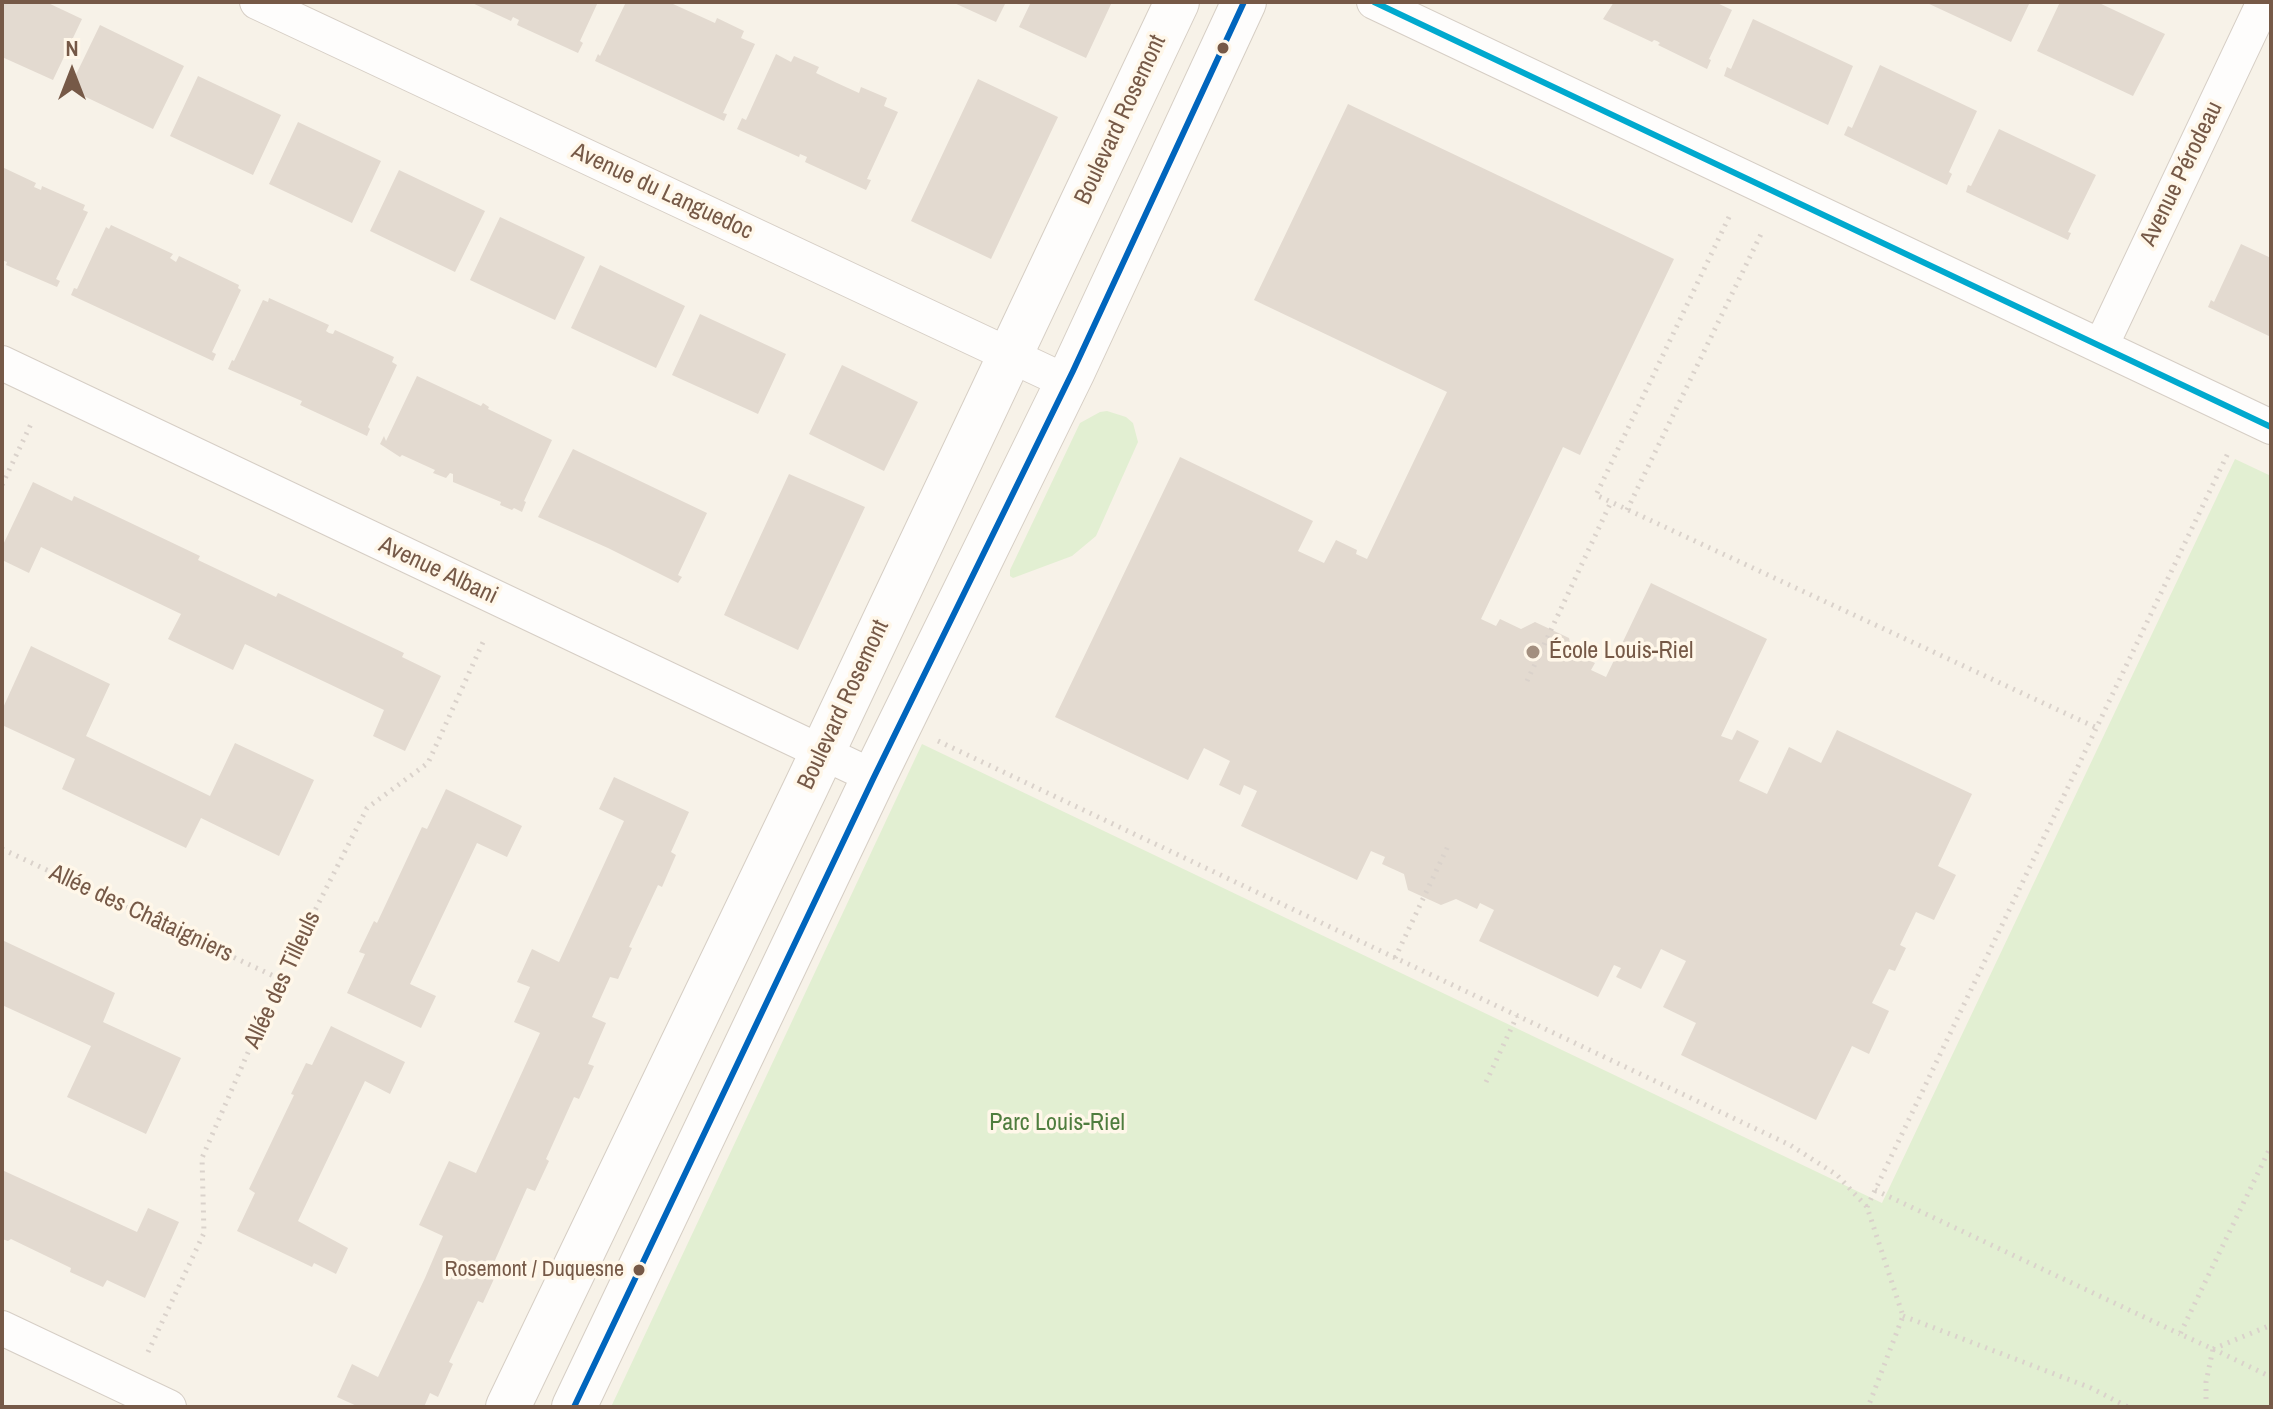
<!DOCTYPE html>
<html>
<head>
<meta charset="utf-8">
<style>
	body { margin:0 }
	#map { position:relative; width:2273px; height:1409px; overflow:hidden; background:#f7f2e8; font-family:"Archivo Narrow",sans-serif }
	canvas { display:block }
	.frame { position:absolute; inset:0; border:4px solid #765947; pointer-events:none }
	.north { position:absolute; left:32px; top:32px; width:80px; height:80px; -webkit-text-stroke:6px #fff7e9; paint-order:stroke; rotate:0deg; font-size:22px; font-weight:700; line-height:32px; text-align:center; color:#765947 }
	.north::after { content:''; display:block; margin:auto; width:28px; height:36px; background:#765947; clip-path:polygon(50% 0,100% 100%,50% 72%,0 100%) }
</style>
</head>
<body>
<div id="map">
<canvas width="2273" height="1409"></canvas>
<div class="frame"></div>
<div class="north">N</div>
</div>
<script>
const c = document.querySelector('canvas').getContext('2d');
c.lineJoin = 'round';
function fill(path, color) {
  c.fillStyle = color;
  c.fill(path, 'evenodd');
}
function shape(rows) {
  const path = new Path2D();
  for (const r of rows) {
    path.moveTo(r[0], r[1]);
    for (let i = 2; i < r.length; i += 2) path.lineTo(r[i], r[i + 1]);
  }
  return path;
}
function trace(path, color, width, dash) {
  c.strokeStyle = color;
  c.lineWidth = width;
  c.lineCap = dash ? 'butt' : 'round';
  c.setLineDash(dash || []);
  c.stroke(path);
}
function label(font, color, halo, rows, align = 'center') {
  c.font = font + ' "Archivo Narrow",sans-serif';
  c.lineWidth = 7;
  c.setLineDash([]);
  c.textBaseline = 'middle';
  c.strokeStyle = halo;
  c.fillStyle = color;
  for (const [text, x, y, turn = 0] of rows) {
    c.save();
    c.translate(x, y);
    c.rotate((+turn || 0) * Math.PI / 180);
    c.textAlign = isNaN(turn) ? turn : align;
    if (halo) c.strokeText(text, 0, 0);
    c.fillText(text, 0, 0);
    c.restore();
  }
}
const green = shape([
	[1107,411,1126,417,1133,423,1138,442,1096,536,1072,556,1013,578,1010,576,1010,570,1080,423,1100,412],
	[2235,459,2271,476,2271,1407,611,1407,922,744,1882,1203]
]);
const building = shape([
	[2,2,46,2,82,19,53,80,2,57],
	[470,2,598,2,580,41,583,43,578,53,517,25,519,20,513,17,511,21],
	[626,2,674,2,673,4,715,23,717,18,744,31,741,38,755,44,723,113,727,114,724,121,595,61,598,54,600,56],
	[952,2,1006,2,996,22],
	[1031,2,1112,2,1086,58,1019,27],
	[1614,2,1715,2,1732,10,1709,59,1711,60,1707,69,1658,45,1660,43,1657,41,1654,40,1652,42,1603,19],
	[1925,2,2030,2,2011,42],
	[2060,2,2097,2,2165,34,2133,96,2037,51],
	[1753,19,1853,66,1828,125,1724,76,1727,67,1731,69],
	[100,25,184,66,153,129,69,89],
	[776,54,791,62,794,56,819,67,816,73,837,83,859,93,861,87,887,98,884,106,898,112,867,179,871,180,866,190,805,162,807,157,800,154,799,157,737,129,742,118,746,120],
	[1880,65,1977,111,1949,172,1952,174,1947,185,1844,135,1848,126,1852,128],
	[198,76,281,115,253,175,170,136],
	[978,79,1058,117,991,259,911,221],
	[1348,104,1674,259,1580,455,1563,447,1481,619,1496,626,1500,619,1521,629,1535,622,1569,638,1572,652,1595,663,1591,670,1606,677,1651,583,1767,639,1721,736,1732,740,1737,730,1759,741,1739,781,1767,794,1789,747,1821,763,1837,730,1972,794,1938,866,1956,875,1934,920,1916,912,1900,945,1906,948,1895,971,1889,969,1872,1003,1889,1011,1869,1054,1852,1046,1816,1120,1681,1055,1696,1023,1663,1007,1686,961,1661,949,1641,989,1616,977,1621,968,1614,965,1598,997,1479,941,1494,910,1480,903,1477,909,1456,899,1441,905,1408,890,1404,874,1382,864,1385,857,1371,851,1357,880,1241,826,1257,791,1244,785,1240,795,1219,785,1230,761,1204,748,1188,780,1055,717,1180,457,1313,521,1298,551,1324,563,1336,540,1357,550,1356,554,1367,559,1447,392,1254,300],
	[298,122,381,161,352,223,269,184],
	[1999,129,2096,175,2068,232,2071,233,2068,240,1966,192,1968,185,1971,186],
	[2,167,36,183,34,187,41,190,42,186,85,205,83,210,88,212,56,279,60,281,57,287,6,265,7,262,2,260],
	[399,170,485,211,455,272,370,231],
	[500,217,585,257,555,320,470,280],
	[111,225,173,254,170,258,176,262,179,256,239,285,238,288,241,290,212,352,216,354,213,361,71,295,74,288,77,289,106,227,109,229],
	[2241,244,2271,258,2271,337,2208,307,2211,300,2214,302],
	[600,265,685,306,656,368,571,328],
	[269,298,329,325,326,331,329,333,333,334,335,330,394,357,392,362,397,365,368,427,370,429,367,436,300,405,302,401,228,369,232,360,234,361,263,300,268,302],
	[700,314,786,354,758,414,672,375],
	[842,365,918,402,884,471,809,434],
	[417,376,481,406,483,403,489,407,488,409,552,440,524,501,526,502,522,512,514,508,512,510,500,505,501,502,453,482,453,474,450,473,446,478,433,473,435,470,402,455,400,457,380,444,384,436,386,441],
	[573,449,707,513,678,575,682,577,678,583,608,548,538,517],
	[789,474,865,507,798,650,724,615],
	[33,482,72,501,74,496,200,556,198,560,276,597,278,593,404,653,402,657,441,676,405,751,373,736,384,710,245,644,233,670,168,639,181,614,41,547,29,573,2,560,2,547],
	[31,646,110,684,86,736,210,796,235,743,314,780,279,856,201,818,186,848,62,789,75,759,2,725,2,710],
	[614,777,689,812,671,852,676,855,662,887,658,885,629,947,632,948,618,979,610,977,592,1017,606,1023,588,1064,594,1066,579,1099,574,1097,546,1159,549,1161,535,1191,527,1188,492,1267,498,1270,483,1303,478,1301,449,1362,453,1364,438,1397,430,1393,424,1407,359,1407,337,1397,352,1364,378,1377,425,1278,443,1236,419,1225,449,1161,476,1173,540,1033,514,1022,530,987,517,982,532,949,559,962,624,821,599,809],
	[446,789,522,826,507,857,477,843,410,984,436,996,421,1028,347,993,365,954,359,952,374,921,377,923,422,827,427,829],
	[2,940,115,993,103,1022,181,1058,146,1134,67,1097,91,1046,2,1005],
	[331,1026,405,1062,390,1094,365,1081,298,1221,348,1248,336,1274,314,1263,312,1267,237,1231,255,1193,249,1189,294,1095,291,1094,306,1063,312,1065],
	[2,1170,137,1232,148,1208,179,1222,145,1298,107,1280,103,1287,70,1272,71,1268,11,1239,8,1241,2,1239]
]);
const path = shape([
	[1729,217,1596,495,2097,728],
	[2,485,31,424],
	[1627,510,1762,232],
	[1527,681,1611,502],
	[938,741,1790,1145,1837,1175,1867,1207,1903,1316,1868,1407],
	[2,849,280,979],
	[1395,958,1448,846],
	[1486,1082,1517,1016],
	[1875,1190,2180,1334],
	[1867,1207,2228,453],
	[1903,1316,2091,1388,2128,1407],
	[2213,1349,2271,1377],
	[2213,1349,2271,1325],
	[148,1352,204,1233,202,1158,280,979,367,808,428,763,484,640],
	[2206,1407,2206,1382,2213,1349,2180,1334,2271,1146]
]);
const street = shape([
	[257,2,1067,382],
	[1374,2,2271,427],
	[2101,346,2264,2],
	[2,363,874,777],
	[2,1328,169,1407]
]);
const secondary = shape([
	[508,1407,806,787,1177,2],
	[574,1407,874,777,1073,371,1244,2]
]);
const bus1 = shape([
	[574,1407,874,777,1073,371,1244,2]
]);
const bus2 = shape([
	[1374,2,2271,427]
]);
const markers = [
	[1223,48,7,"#765947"],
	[1533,652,8,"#a38f7f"],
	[639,1270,7,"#765947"]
];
const busNames = [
	["Rosemont / Duquesne",624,1270]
];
const streetNames = [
	["Boulevard Rosemont",1121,120,-65],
	["Avenue Pérodeau",2182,174,-64],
	["Avenue du Languedoc",662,192,25],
	["Avenue Albani",438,571,25],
	["Boulevard Rosemont",844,705,-65],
	["Allée des Châtaigniers",141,914,25],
	["Allée des Tilleuls",283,980,-65]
];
const poiNames = [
	["École Louis-Riel",1549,652]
];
const parkNames = [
	["Parc Louis-Riel",1057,1124]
];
fill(green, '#e2efd2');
fill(building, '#e3dad0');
trace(street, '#d6cec5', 36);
trace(secondary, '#d6cec4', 46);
trace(path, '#dad2cb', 5, [2, 6]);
trace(street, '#fefdfc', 34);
trace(secondary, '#fefdfc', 44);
trace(bus1, '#0065bd', 6);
trace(bus2, '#00a9ce', 6);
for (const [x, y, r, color] of markers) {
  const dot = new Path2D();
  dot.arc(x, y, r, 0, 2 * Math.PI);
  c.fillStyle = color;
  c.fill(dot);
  trace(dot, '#fff7e9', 3);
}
label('22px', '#765947', '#fff7e9', busNames, 'right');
label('24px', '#765947', '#fff7e9', streetNames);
label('24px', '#765947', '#fff7e9', poiNames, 'left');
label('24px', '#4f7d3e', '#fff7e9', parkNames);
</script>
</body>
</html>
